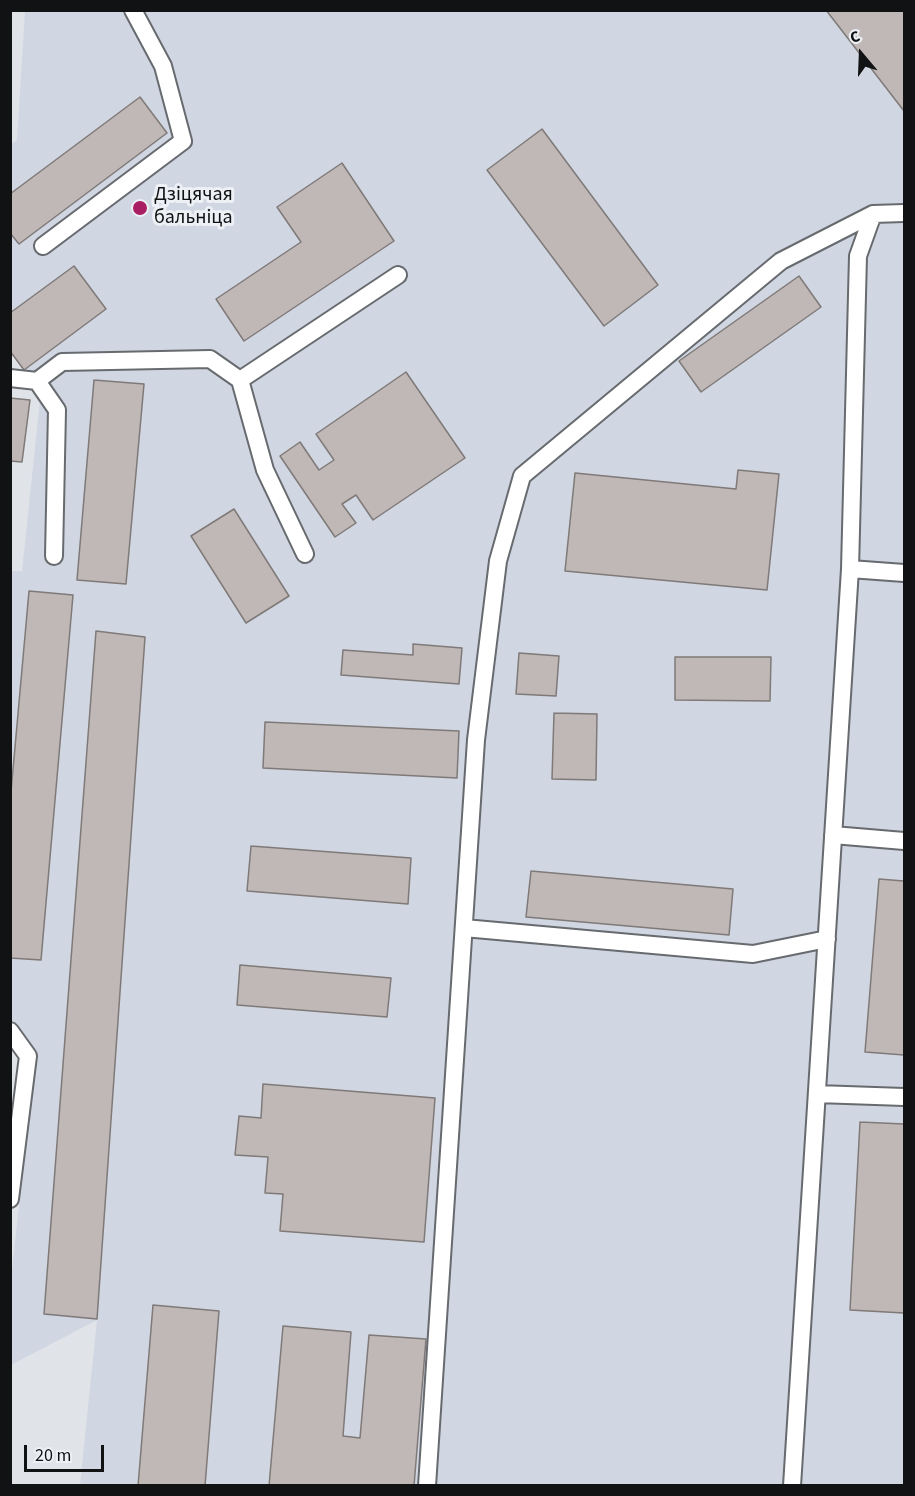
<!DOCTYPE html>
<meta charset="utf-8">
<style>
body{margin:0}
#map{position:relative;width:915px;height:1496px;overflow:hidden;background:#e0e3e8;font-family:"Source Sans 3",sans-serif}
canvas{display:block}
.frame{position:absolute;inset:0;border:12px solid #111213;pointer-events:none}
.north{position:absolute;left:831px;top:24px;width:60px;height:60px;-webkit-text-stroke:4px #edf0f5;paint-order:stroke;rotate:341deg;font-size:16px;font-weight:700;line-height:24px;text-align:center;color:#111213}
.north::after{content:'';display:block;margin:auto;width:21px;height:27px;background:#111213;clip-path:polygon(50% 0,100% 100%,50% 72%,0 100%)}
.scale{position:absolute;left:24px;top:1445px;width:80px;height:27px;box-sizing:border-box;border:3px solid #111213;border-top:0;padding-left:8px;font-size:18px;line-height:21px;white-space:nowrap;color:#111213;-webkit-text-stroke:4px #edf0f5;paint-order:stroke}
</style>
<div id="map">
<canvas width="915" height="1496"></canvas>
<div class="frame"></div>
<div class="north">С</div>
<div class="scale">20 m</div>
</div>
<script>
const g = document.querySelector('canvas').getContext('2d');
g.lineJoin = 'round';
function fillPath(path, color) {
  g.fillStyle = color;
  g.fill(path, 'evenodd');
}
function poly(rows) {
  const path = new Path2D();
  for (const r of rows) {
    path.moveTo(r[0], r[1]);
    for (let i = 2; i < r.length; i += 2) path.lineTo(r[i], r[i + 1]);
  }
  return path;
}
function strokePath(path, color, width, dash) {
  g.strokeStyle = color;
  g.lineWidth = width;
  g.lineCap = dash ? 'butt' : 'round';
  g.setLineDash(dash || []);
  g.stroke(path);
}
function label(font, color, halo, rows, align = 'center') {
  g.font = font + ' "Source Sans 3",sans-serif';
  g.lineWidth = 6;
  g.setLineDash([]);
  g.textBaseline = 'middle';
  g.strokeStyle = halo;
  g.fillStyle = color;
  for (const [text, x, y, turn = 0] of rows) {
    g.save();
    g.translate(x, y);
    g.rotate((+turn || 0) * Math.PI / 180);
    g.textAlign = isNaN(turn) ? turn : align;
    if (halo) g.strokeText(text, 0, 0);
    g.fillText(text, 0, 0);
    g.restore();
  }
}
const built = poly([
 [25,11,904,11,904,1485,80,1485,97,1320,11,1365,11,1279,35,1059,11,1021,10,571,22,571,41,391,24,370,106,309,74,266,13,312,11,308,10,145,17,140]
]);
const building = poly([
 [826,10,904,10,904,111,826,10],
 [140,97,167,133,19,244,10,233,10,194,140,97],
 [542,129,658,285,604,326,487,170,542,129],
 [342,163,394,241,244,341,216,299,301,242,277,207,342,163],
 [74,266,106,309,24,370,10,351,10,313,74,266],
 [799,276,821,307,701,392,679,361,799,276],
 [406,372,465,458,373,520,356,495,342,504,356,523,335,537,280,456,300,442,319,470,334,460,316,434,406,372],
 [94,380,144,384,126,584,77,580,94,380],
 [10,398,30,400,22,462,10,461,10,398],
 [738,470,779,474,767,590,565,571,575,473,736,489,738,470],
 [234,509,289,596,246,623,191,536,234,509],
 [29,591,73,595,41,960,10,958,10,803,29,591],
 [96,631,145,637,97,1319,44,1314,96,631],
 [413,644,462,648,459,684,341,675,343,650,413,655,413,644],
 [519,653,559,656,556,696,516,694,519,653],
 [675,657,771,657,770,701,675,700,675,657],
 [554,713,597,714,596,780,552,779,554,713],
 [265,722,459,731,457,778,263,768,265,722],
 [251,846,411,858,408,904,247,891,251,846],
 [531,871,733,889,729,935,526,917,531,871],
 [879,879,904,881,904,1055,865,1052,879,879],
 [240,965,391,978,387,1017,237,1005,240,965],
 [263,1084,435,1098,424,1242,280,1231,283,1194,265,1193,268,1157,235,1155,239,1116,261,1118,263,1084],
 [860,1122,904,1124,904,1313,850,1310,860,1122],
 [153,1305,219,1311,205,1486,138,1486,153,1305],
 [283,1326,351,1332,343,1436,360,1438,369,1335,426,1339,414,1486,269,1486,283,1326]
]);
const lane = poly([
 [43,246,183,141,163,66,133,10],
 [10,378,37,381,62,362,210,359,240,380,398,275],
 [240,380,265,470,305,554],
 [37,381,57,410,54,556],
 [850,569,904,573],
 [833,835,904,841],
 [464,928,753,954,827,939],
 [10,1031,28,1056,10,1199],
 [817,1094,904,1097],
 [427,1486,476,740,498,561,522,476,781,261,873,214,904,213],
 [792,1486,850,569,858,256,873,214]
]);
const markers = [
 [140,208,8,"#a91e62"]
];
const poiNames = [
 ["Дзіцячая",154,196],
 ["бальніца",154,219]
];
fillPath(built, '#d0d7e2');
fillPath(building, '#bfb8b7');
strokePath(building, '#7f7978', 1.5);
strokePath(lane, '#676a6e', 20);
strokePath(lane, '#fff', 16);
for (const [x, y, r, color] of markers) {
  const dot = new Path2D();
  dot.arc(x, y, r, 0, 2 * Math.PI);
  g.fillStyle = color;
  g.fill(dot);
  strokePath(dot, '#edf0f5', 2);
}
label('20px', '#111213', '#edf0f5', poiNames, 'left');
</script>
